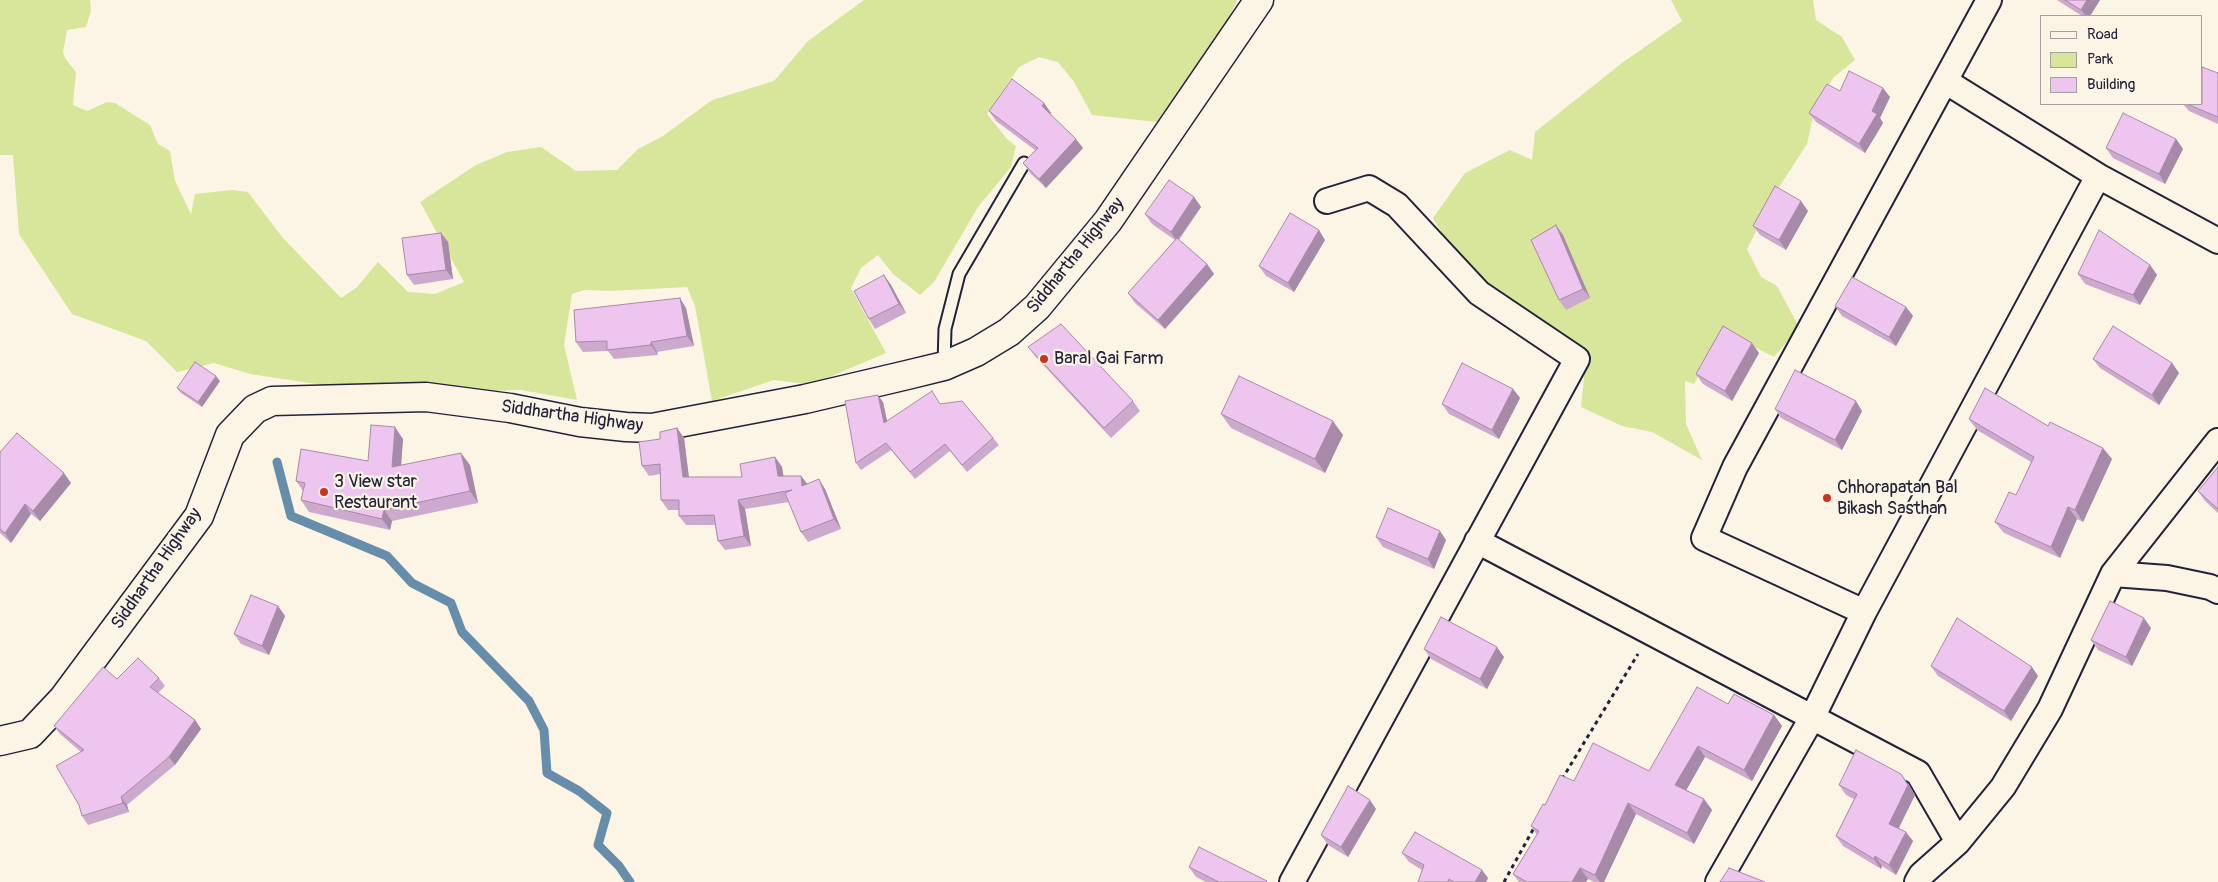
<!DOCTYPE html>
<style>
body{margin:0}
#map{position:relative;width:2218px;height:882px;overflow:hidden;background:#fcf5e5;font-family:Pangolin,sans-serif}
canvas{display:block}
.legend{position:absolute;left:2040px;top:15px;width:162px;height:90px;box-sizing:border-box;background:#fcf5e5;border:1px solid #a5a1a1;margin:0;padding:6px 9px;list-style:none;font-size:15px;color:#22223b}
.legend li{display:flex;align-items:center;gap:10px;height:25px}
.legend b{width:25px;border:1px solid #a5a1a1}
</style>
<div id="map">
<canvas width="2218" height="882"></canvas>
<ul class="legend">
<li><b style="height:6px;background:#fcf5e5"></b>Road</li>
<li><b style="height:14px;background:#d7e69a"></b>Park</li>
<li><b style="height:14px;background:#eec5ee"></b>Building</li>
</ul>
</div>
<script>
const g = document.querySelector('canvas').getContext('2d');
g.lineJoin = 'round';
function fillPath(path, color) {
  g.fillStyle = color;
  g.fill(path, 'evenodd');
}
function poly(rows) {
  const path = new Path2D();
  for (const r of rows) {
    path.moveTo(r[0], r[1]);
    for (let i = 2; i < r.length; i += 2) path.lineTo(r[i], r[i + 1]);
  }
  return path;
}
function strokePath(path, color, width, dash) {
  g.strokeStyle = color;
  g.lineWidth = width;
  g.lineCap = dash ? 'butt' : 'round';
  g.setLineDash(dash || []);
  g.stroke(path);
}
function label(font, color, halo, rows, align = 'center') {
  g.font = font + ' Pangolin,sans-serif';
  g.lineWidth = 4.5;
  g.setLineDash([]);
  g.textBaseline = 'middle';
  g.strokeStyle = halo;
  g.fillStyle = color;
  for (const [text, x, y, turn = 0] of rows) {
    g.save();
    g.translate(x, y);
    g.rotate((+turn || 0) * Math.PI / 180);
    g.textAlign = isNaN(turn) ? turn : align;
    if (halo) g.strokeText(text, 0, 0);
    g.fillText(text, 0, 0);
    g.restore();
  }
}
const green = poly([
 [0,0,90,0,91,11,86,27,67,30,63,52,65,58,76,72,73,105,87,111,107,102,115,103,150,125,158,144,170,151,175,181,191,214,195,194,232,190,248,192,282,237,341,298,357,287,378,262,408,292,435,294,464,282,420,202,476,165,507,152,541,147,576,171,617,170,638,149,663,136,712,100,774,81,808,41,864,0,1237,0,1210,59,1182,99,1157,122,1092,115,1074,82,1058,62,1039,57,1019,67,987,114,1007,139,1016,146,1011,167,978,207,934,282,920,295,893,274,878,255,861,268,851,288,886,353,825,379,806,384,774,380,712,401,695,306,687,287,611,291,584,290,572,294,564,345,577,400,521,390,488,391,391,382,350,389,250,374,214,363,177,372,146,341,72,314,19,234,13,155,0,155],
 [1671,0,1813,0,1816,20,1842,37,1855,60,1834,77,1816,104,1807,144,1776,192,1747,249,1761,277,1777,286,1799,327,1774,357,1723,331,1694,384,1685,381,1686,424,1702,460,1652,432,1622,426,1581,407,1586,358,1483,288,1458,260,1433,218,1465,173,1510,150,1532,160,1535,132,1622,63,1682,21]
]);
const stream = poly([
 [277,462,291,516,387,556,412,583,451,603,462,632,529,701,544,730,547,773,579,791,607,813,598,845,619,866,630,882]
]);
const path = poly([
 [1562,779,1638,654],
 [1504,882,1535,826]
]);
const lane = poly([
 [944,364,945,329,959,274,1024,163]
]);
const street = poly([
 [1945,81,2098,176,2218,241],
 [1477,541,1918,773,1958,842],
 [2113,574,2167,578,2210,587,2218,591],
 [1864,612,1704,538,1735,467,1989,0],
 [1292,882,1577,359,1479,293,1397,205,1369,188,1327,201],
 [1718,882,1813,716,1864,612,2098,176],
 [1917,882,1921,875,1958,842,2003,787,2050,709,2113,574,2218,441]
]);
const highway = poly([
 [0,741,30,734,63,699,199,516,230,435,255,409,272,401,426,397,510,408,580,422,626,427,652,428,805,399,907,375,944,366,976,352,1009,332,1037,307,1108,221,1259,0]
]);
const wall = poly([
 [2057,0,2100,0,2090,16,2082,16],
 [2218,73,2218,124,2189,111,2183,104,2202,104],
 [1840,91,1890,97,1880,118,1883,123,1865,153,1816,122,1809,113],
 [1044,103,1051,113,1050,114,1083,148,1046,188,1030,173,1023,163,1035,150,996,121,989,111],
 [2176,139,2183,149,2165,184,2113,158,2106,148],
 [1194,197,1201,207,1179,240,1207,264,1214,274,1165,329,1135,303,1128,293,1175,240,1152,224,1145,214],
 [1808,211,1786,250,1760,235,1753,226],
 [441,233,448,242,453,279,414,285,407,275],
 [1563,235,1590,298,1566,310,1559,300],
 [1325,240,1294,292,1266,276,1259,266],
 [2150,265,2157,275,2140,305,2085,284,2078,274],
 [884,275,891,285,906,313,875,329,869,319],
 [1835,306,1906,307,1913,316,1896,346,1842,316],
 [686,308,694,346,657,352,658,355,614,359,608,351,583,352,576,342],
 [1028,347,1133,401,1140,411,1111,438,1035,356],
 [1759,353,1732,401,1703,384,1696,374],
 [2093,359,2172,363,2179,373,2159,405,2100,368],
 [220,381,202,407,181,393,177,388],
 [1513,389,1520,398,1499,439,1449,414,1442,404],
 [883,402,887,421,940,404,993,438,999,445,967,472,950,451,915,479,891,450,861,470,856,463],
 [1775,409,1862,411,1842,450,1781,418],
 [1221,414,1343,435,1325,473,1231,428],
 [1969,419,2048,426,2112,459,2083,522,2077,519,2060,558,2004,533,1995,522,2016,495,2031,462,1977,430],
 [677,428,684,438,689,477,742,477,775,457,782,467,783,476,801,476,807,484,825,489,841,529,808,542,801,532,789,502,745,509,751,546,725,550,718,541,715,525,686,525,679,516,679,510,668,510,661,500,660,474,649,476,642,466,660,439],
 [403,439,401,465,470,465,478,503,392,521,390,530,309,512,301,500,303,491,296,481,368,461],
 [0,452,71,483,40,521,31,514,11,543,0,533],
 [2218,467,2218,513,2205,501,2198,491],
 [1376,537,1446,540,1434,569,1383,547],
 [278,606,285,616,269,655,241,644,234,634],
 [2151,628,2132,666,2098,650,2091,640],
 [1424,649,1504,657,1487,689,1431,659],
 [1931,666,2038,676,2011,721,1938,676],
 [159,678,165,686,158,693,195,720,201,729,175,765,127,805,129,812,88,825,82,816,79,805,81,752,60,734,54,726,117,679],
 [1728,704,1774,715,1782,726,1752,781,1705,757,1686,790,1704,799,1712,810,1694,844,1636,814,1604,882,1594,882,1588,879,1586,882,1519,882,1513,874,1537,835,1531,826,1545,805,1574,781,1649,771],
 [1908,783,1915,795,1899,828,1913,841,1896,875,1882,866,1881,869,1843,846,1836,836,1854,799,1846,795,1839,785],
 [1376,809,1348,857,1328,845,1321,835],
 [1402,853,1488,878,1486,882,1418,882,1422,870,1409,862],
 [1189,867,1268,882,1206,882,1196,877]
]);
const shadedWall = poly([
 [2087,0,2100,0,2090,16,2086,16,2081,10],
 [1883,88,1890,97,1880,118,1883,123,1865,153,1859,144,1872,111],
 [1044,103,1051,113,1048,116,1042,106],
 [1076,139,1083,148,1046,188,1039,179],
 [2176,139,2183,149,2165,184,2159,174],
 [1194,197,1201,207,1177,241,1171,232],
 [1801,201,1808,211,1786,250,1779,240],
 [1556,225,1563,235,1590,298,1583,289],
 [1319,230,1325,240,1294,292,1288,283],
 [441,233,448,242,453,279,446,270],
 [1207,264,1214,274,1165,329,1158,320],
 [2150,265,2157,275,2140,305,2133,295],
 [884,275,891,285,906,313,899,304],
 [680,298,686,308,694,346,687,336],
 [1906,307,1913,316,1896,346,1889,337],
 [651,342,657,352,658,355,651,345],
 [1752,343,1759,353,1732,401,1725,391],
 [2172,363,2179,373,2159,405,2152,395],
 [216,376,220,381,202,407,198,402],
 [1513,389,1520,398,1499,439,1492,430],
 [878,395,883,402,889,430,884,423],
 [1856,401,1862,411,1842,450,1835,440],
 [1333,421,1343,435,1325,473,1315,459],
 [395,427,403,439,400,479,392,467],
 [677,428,684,438,690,487,683,477],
 [2103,448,2112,459,2083,522,2075,510],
 [461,453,470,465,478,503,470,491],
 [775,457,782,467,785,486,778,476],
 [64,473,71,483,40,521,33,511],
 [801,476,808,485,802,486],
 [819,479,825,489,841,529,834,519],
 [738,500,745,509,751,546,744,536],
 [25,504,31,514,11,543,5,533],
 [2068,507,2077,519,2060,558,2051,547],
 [384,510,392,521,390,530,382,519],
 [1440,531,1446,540,1434,569,1428,559],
 [278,606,285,616,269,655,262,646],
 [2144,618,2151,628,2132,666,2126,657],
 [1497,647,1504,657,1487,689,1480,679],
 [2032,667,2038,676,2011,721,2004,711],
 [1774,715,1782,726,1752,781,1744,770],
 [195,720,201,729,175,765,169,757],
 [1698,746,1705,757,1683,796,1675,785],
 [1901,774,1915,795,1896,833,1889,824],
 [121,797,127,805,129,812,123,803],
 [1704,799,1712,810,1694,844,1687,833],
 [1370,800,1376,809,1348,857,1341,847],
 [1628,803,1636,814,1604,882,1600,882,1595,875],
 [1906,832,1913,841,1896,875,1889,865],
 [1875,856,1882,866,1881,869,1874,859],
 [1580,868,1588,879,1586,882,1572,882],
 [1482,870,1488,878,1486,882,1475,882]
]);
const building = poly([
 [2065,0,2087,0,2081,10,2065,0],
 [2202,67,2218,73,2218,117,2187,104,2202,104,2202,67],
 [1849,71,1883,88,1872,111,1877,114,1859,144,1809,113,1827,84,1840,91,1849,71],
 [1012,79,1044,103,1042,106,1076,139,1039,179,1023,163,1038,148,989,111,1012,79],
 [2123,113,2176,139,2159,174,2106,148,2123,113],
 [1169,180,1194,197,1171,232,1145,214,1169,180],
 [1775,186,1801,201,1779,240,1753,226,1775,186],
 [1290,213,1319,230,1288,283,1259,266,1290,213],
 [1556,225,1583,289,1559,300,1531,240,1556,225],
 [2099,230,2150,265,2133,295,2078,274,2099,230],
 [441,233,446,270,407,275,402,238,441,233],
 [1177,238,1207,264,1158,320,1128,293,1177,238],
 [884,275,899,304,869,319,854,291,884,275],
 [1852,277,1906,307,1889,337,1835,306,1852,277],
 [680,298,687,336,651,342,651,345,607,350,607,341,576,342,574,310,680,298],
 [1061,324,1133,401,1104,428,1028,347,1061,324],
 [1723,326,1752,343,1725,391,1696,374,1723,326],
 [2113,326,2172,363,2152,395,2093,359,2113,326],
 [195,362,216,376,198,402,177,388,195,362],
 [1462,363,1513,389,1492,430,1442,404,1462,363],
 [1795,370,1856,401,1835,440,1775,409,1795,370],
 [1239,376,1333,421,1315,459,1221,414,1239,376],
 [1985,388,2048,426,2050,422,2103,448,2075,510,2068,507,2051,547,1995,522,2009,492,2016,495,2034,457,1969,419,1985,388],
 [932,391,940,404,962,401,993,438,962,465,945,444,910,472,886,443,856,463,845,401,878,395,884,423,932,391],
 [371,425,395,427,392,467,461,453,470,491,384,510,382,519,301,500,305,483,296,481,301,449,368,461,371,425],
 [677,428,683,477,742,477,740,464,775,457,778,476,801,476,802,486,819,479,834,519,801,532,785,493,792,490,738,500,744,536,718,541,714,515,679,516,679,500,661,500,660,464,642,466,639,442,660,439,660,432,677,428],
 [17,433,64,473,33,511,25,504,5,533,0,529,0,452,17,433],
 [2218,467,2218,509,2198,491,2218,467],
 [1388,508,1440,531,1428,559,1376,537,1388,508],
 [251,595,278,606,262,646,234,634,251,595],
 [2110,601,2144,618,2126,657,2091,640,2110,601],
 [1441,617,1497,647,1480,679,1424,649,1441,617],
 [1957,618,2032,667,2004,711,1931,666,1957,618],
 [138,658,159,678,150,687,195,720,169,757,121,797,123,803,82,816,79,805,56,766,84,750,54,726,103,667,117,679,138,658],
 [1697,687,1728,704,1734,694,1774,715,1744,770,1698,746,1675,785,1704,799,1687,833,1628,803,1595,875,1580,868,1572,882,1527,882,1513,874,1539,831,1531,826,1543,804,1545,805,1560,775,1574,781,1593,743,1649,771,1697,687],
 [1856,750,1901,774,1908,785,1889,824,1906,832,1889,865,1875,856,1874,859,1836,836,1857,794,1839,785,1856,750],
 [1348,786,1370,800,1341,847,1321,835,1348,786],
 [1415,832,1482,870,1475,882,1454,882,1449,879,1448,882,1418,882,1424,865,1402,853,1415,832],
 [1199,847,1267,881,1266,882,1219,882,1189,867,1199,847],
 [1729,868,1765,882,1720,882,1729,868]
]);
const markers = [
 [1044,359,5,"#c8321e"],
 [324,492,5,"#c8321e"],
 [1827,498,5,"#c8321e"]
];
const streetNames = [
 ["Siddhartha Highway",1076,256,-51],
 ["Siddhartha Highway",572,417,8],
 ["Siddhartha Highway",157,569,-55]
];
const poiNames = [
 ["Baral Gai Farm",1054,359],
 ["3 View star",334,482],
 ["Restaurant",334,503],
 ["Chhorapatan Bal",1837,488],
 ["Bikash Sasthan",1837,509]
];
fillPath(green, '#d7e69a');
strokePath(stream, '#668daa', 9);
strokePath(lane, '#22223b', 15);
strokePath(street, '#22223b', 28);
strokePath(highway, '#22223b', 31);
strokePath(path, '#22223b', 3, [4, 4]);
strokePath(lane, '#fcf5e5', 11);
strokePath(street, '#fcf5e5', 24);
strokePath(highway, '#fcf5e5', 28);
fillPath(wall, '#cda9cd');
fillPath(shadedWall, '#a78aa7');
fillPath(building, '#eec5ee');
strokePath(building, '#a78aa7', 1);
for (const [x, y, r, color] of markers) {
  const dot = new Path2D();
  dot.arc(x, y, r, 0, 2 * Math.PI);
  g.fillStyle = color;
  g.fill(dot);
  strokePath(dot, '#fcf5e5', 2);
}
label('18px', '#22223b', '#fcf5e5', streetNames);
label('18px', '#22223b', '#fcf5e5', poiNames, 'left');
</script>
